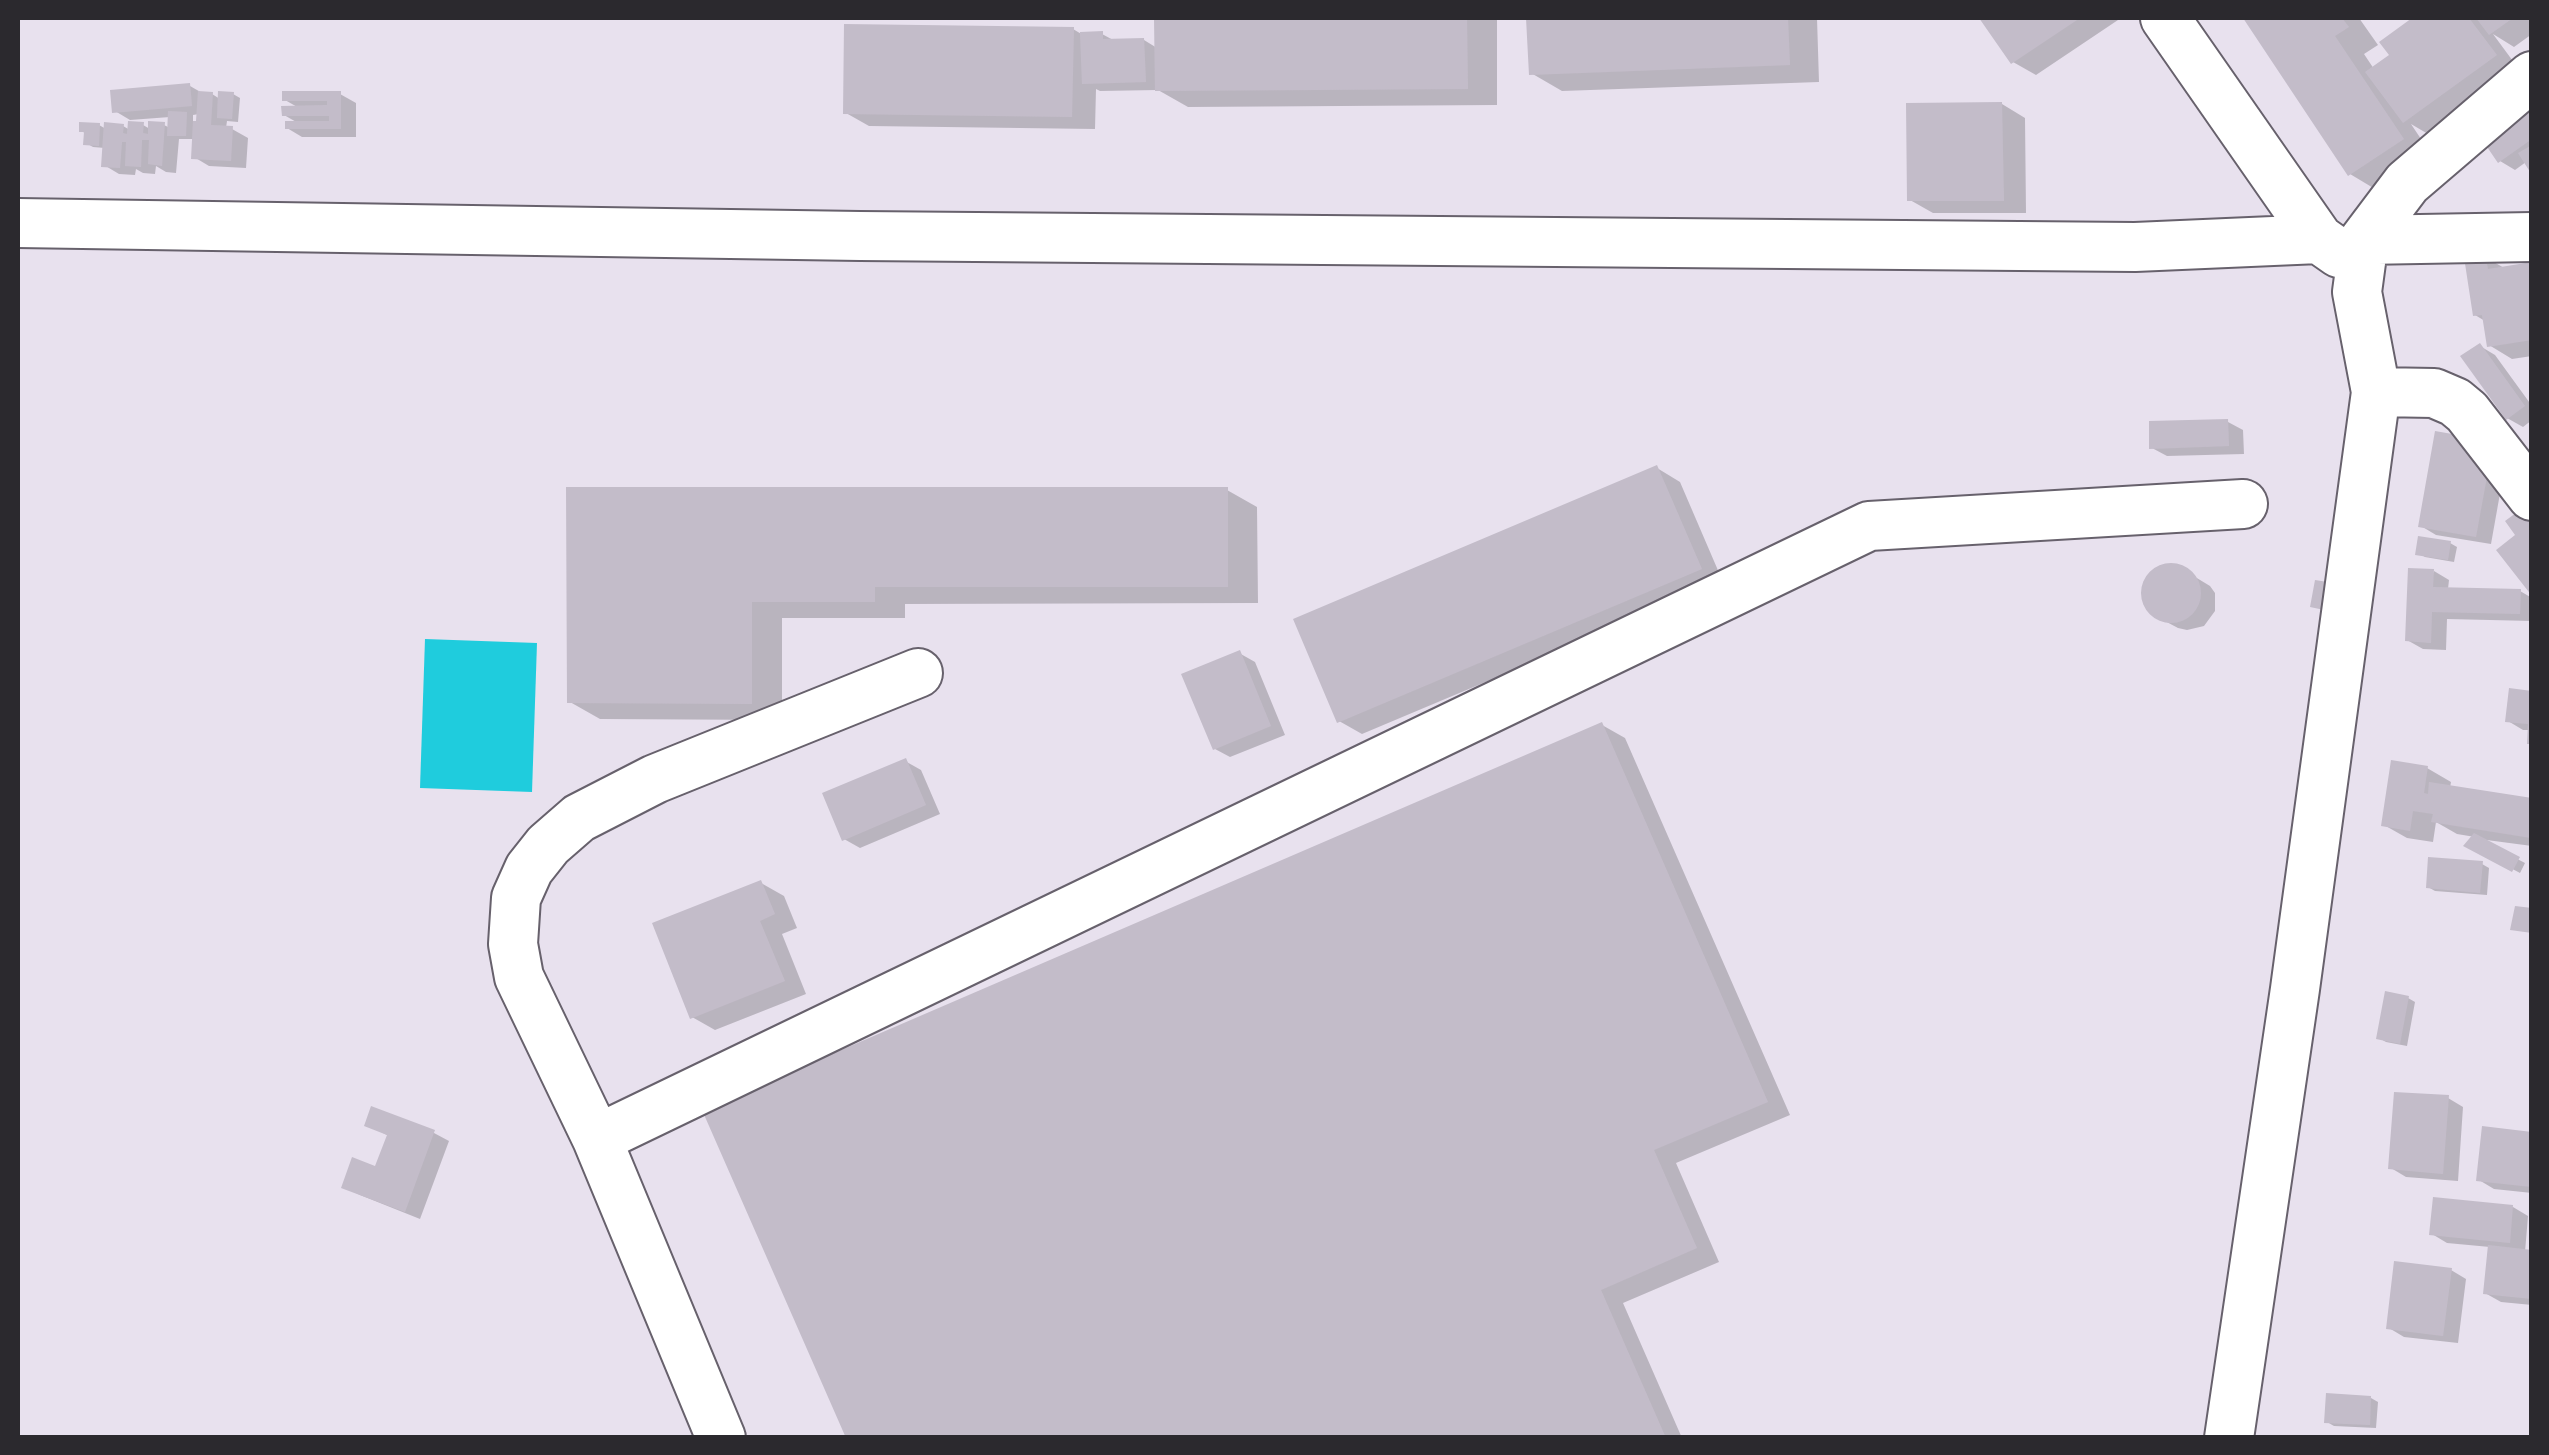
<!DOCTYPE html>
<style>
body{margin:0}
#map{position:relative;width:2549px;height:1455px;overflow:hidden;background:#e8e1ee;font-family:"Varela Round",sans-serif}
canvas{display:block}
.frame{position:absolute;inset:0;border:20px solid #2b292e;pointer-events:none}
</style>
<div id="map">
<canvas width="2549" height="1455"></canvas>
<div class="frame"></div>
</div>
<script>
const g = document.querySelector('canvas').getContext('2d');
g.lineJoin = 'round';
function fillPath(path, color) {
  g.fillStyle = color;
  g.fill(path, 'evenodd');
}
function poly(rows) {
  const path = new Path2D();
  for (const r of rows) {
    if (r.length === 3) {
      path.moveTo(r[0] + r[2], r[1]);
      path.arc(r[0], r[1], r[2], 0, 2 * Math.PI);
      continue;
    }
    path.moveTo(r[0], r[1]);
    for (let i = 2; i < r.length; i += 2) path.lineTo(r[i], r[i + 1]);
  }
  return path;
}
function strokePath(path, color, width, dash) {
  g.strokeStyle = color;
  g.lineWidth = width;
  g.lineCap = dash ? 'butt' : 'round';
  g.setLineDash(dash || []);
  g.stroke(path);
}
const water = poly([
 [425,639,537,643,532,792,420,788]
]);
const shadow = poly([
 [1157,18,1497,18,1497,105,1188,107,1158,90,1100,91,1096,89,1095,129,869,126,846,113,1073,29,1083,35,1102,34,1115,41,1144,40,1157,48],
 [1529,18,1817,18,1819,82,1562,91,1531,73],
 [1982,18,2116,18,2118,20,2036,75,2013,62],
 [2246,18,2359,18,2378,45,2364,54,2374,69,2392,56,2382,43,2417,18,2532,18,2532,34,2514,47,2493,34,2518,68,2428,134,2411,124,2433,157,2380,192,2350,174],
 [190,86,204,94,212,94,220,99,233,94,240,98,238,122,227,121,226,128,232,129,248,138,246,168,209,166,194,157,195,139,179,139,176,173,166,172,156,166,155,174,143,173,136,169,135,175,119,174,104,165,105,148,93,147,86,143,87,134,81,131,99,125,106,129,123,126,130,130,143,125,150,129,164,125,170,128,170,117,130,120,115,111],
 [199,114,198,124,193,124,193,115],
 [340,94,356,103,356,137,302,137,287,128,298,123,284,115,299,108,285,100],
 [2002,104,2025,118,2026,213,1933,213,1910,200],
 [2532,110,2532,170,2526,162,2515,170,2500,161],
 [2485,257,2506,269,2532,264,2532,356,2512,359,2489,345,2485,321,2475,315],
 [2480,346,2495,355,2532,406,2532,420,2523,427,2507,418],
 [2228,422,2243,430,2244,454,2167,456,2152,448],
 [2493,464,2504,471,2491,544,2436,535,2421,526],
 [1657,468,1680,482,1723,582,1362,734,1339,721],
 [569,489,1227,490,1257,507,1258,603,905,604,905,618,782,618,782,720,600,719,570,702],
 [2450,543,2457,547,2454,562,2425,557,2418,553],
 [2169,565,2177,566,2210,586,2215,593,2215,611,2204,626,2187,630,2178,628,2161,619,2147,606,2144,598,2144,589,2152,573],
 [2434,571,2449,580,2448,589,2520,591,2532,598,2532,621,2447,619,2446,650,2423,649,2407,640],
 [1239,653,1255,662,1285,735,1230,757,1215,749],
 [2532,693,2530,730,2523,730,2508,721],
 [1602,725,1625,738,1790,1115,1676,1163,1719,1262,1623,1303,1682,1438,848,1438],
 [905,761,921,770,940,814,860,848,844,839],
 [2427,768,2451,782,2450,788,2532,801,2532,846,2479,839,2525,863,2520,873,2467,845,2475,837,2457,834,2436,822,2433,842,2407,838,2384,825],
 [2482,864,2489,868,2487,895,2435,891,2428,887],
 [761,883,784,896,797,928,782,934,806,994,715,1030,692,1017],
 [2408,998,2415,1002,2407,1046,2386,1042,2379,1038],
 [2448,1098,2463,1107,2458,1181,2406,1177,2391,1168],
 [367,1125,434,1133,449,1141,420,1219,360,1195,344,1187,377,1169,389,1136],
 [2532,1134,2532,1193,2494,1189,2479,1180],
 [2513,1207,2528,1216,2525,1252,2532,1252,2532,1305,2501,1302,2485,1293,2490,1247,2447,1243,2432,1234],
 [2451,1270,2466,1279,2458,1343,2404,1337,2389,1328],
 [2371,1398,2378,1402,2376,1428,2334,1426,2327,1422]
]);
const building = poly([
 [1154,18,1467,18,1468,89,1155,91],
 [1526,18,1788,18,1790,65,1529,75],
 [1979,18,2080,18,2011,64],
 [2243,18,2342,18,2349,27,2335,36,2404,139,2348,176],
 [2412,18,2469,18,2497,55,2403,123,2365,72,2389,55,2379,42],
 [2476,18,2513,18,2489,35],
 [844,24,1074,27,1072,117,843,114],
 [1103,31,1103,39,1144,38,1146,82,1082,84,1080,32],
 [190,83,192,106,112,113,110,90],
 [198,91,213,92,211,125,233,126,231,161,191,159,193,121,196,121],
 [218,91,234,92,232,119,217,118],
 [282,91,341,91,341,129,285,129,285,121,329,121,329,116,282,116,281,106,327,105,327,101,282,101],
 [2002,102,2004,201,1907,201,1906,103],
 [2532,107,2532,139,2498,163,2483,141],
 [168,111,187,112,186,136,167,136],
 [128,121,144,122,143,133,148,134,148,121,165,122,162,166,148,164,149,140,142,140,141,167,125,166,126,142,122,142,120,168,101,167,104,122,124,124,123,133,127,134],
 [79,122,100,123,99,146,83,145,84,132,79,132],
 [2532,145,2532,175,2518,153],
 [2485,254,2488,269,2532,262,2532,340,2487,347,2482,315,2473,316,2464,257],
 [2480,343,2525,406,2506,420,2460,356],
 [2228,419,2229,446,2149,449,2149,421],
 [2435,431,2481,439,2490,460,2476,537,2418,527],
 [1657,465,1702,569,1337,723,1293,619],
 [566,487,1228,487,1228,587,875,587,875,602,752,602,752,704,567,703],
 [2524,507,2532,517,2532,596,2496,550,2515,535,2505,521],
 [2418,536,2451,541,2448,560,2415,555],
 [2171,593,30],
 [2408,568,2434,569,2433,587,2521,589,2520,614,2432,612,2431,643,2405,641],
 [2315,580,2334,583,2329,611,2310,607],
 [1240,650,1271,726,1213,750,1181,674],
 [2509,688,2532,691,2532,744,2527,744,2528,724,2505,722],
 [1602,722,1768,1102,1654,1150,1697,1248,1601,1290,1666,1438,846,1438,702,1110],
 [906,758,926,805,842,841,822,793],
 [2391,760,2428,766,2424,793,2428,794,2429,782,2532,798,2531,838,2431,822,2433,814,2413,811,2410,831,2381,826],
 [2474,833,2520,857,2512,872,2463,846],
 [2428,857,2483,861,2480,893,2426,888],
 [761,880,775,914,760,921,785,981,690,1019,652,923],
 [2515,906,2532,908,2532,933,2510,930],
 [2385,991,2409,996,2400,1044,2376,1039],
 [2394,1092,2449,1095,2443,1174,2388,1169],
 [371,1106,435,1130,405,1212,341,1188,352,1157,375,1166,387,1135,364,1126],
 [2482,1126,2532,1132,2532,1187,2476,1181],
 [2433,1197,2513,1205,2510,1243,2429,1235],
 [2488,1245,2532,1250,2532,1299,2483,1294],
 [2394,1261,2452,1268,2443,1336,2386,1329],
 [2326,1393,2371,1396,2370,1425,2324,1423]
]);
const minor = poly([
 [2165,18,2319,239,2339,253],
 [18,223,860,236,2135,247,2319,239],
 [2364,240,2532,237],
 [2376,392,2434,393,2455,402,2467,412,2532,496],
 [597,1139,1869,526,2243,504],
 [721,1438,597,1139,519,977,513,944,516,898,529,869,548,845,579,818,655,779,918,673],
 [2229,1438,2295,989,2376,392,2357,292,2364,240,2407,183,2532,76]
]);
fillPath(water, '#1fccdd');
fillPath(shadow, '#0003');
fillPath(building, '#c3bcc9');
strokePath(minor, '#67616c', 52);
strokePath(minor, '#fff', 48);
</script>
